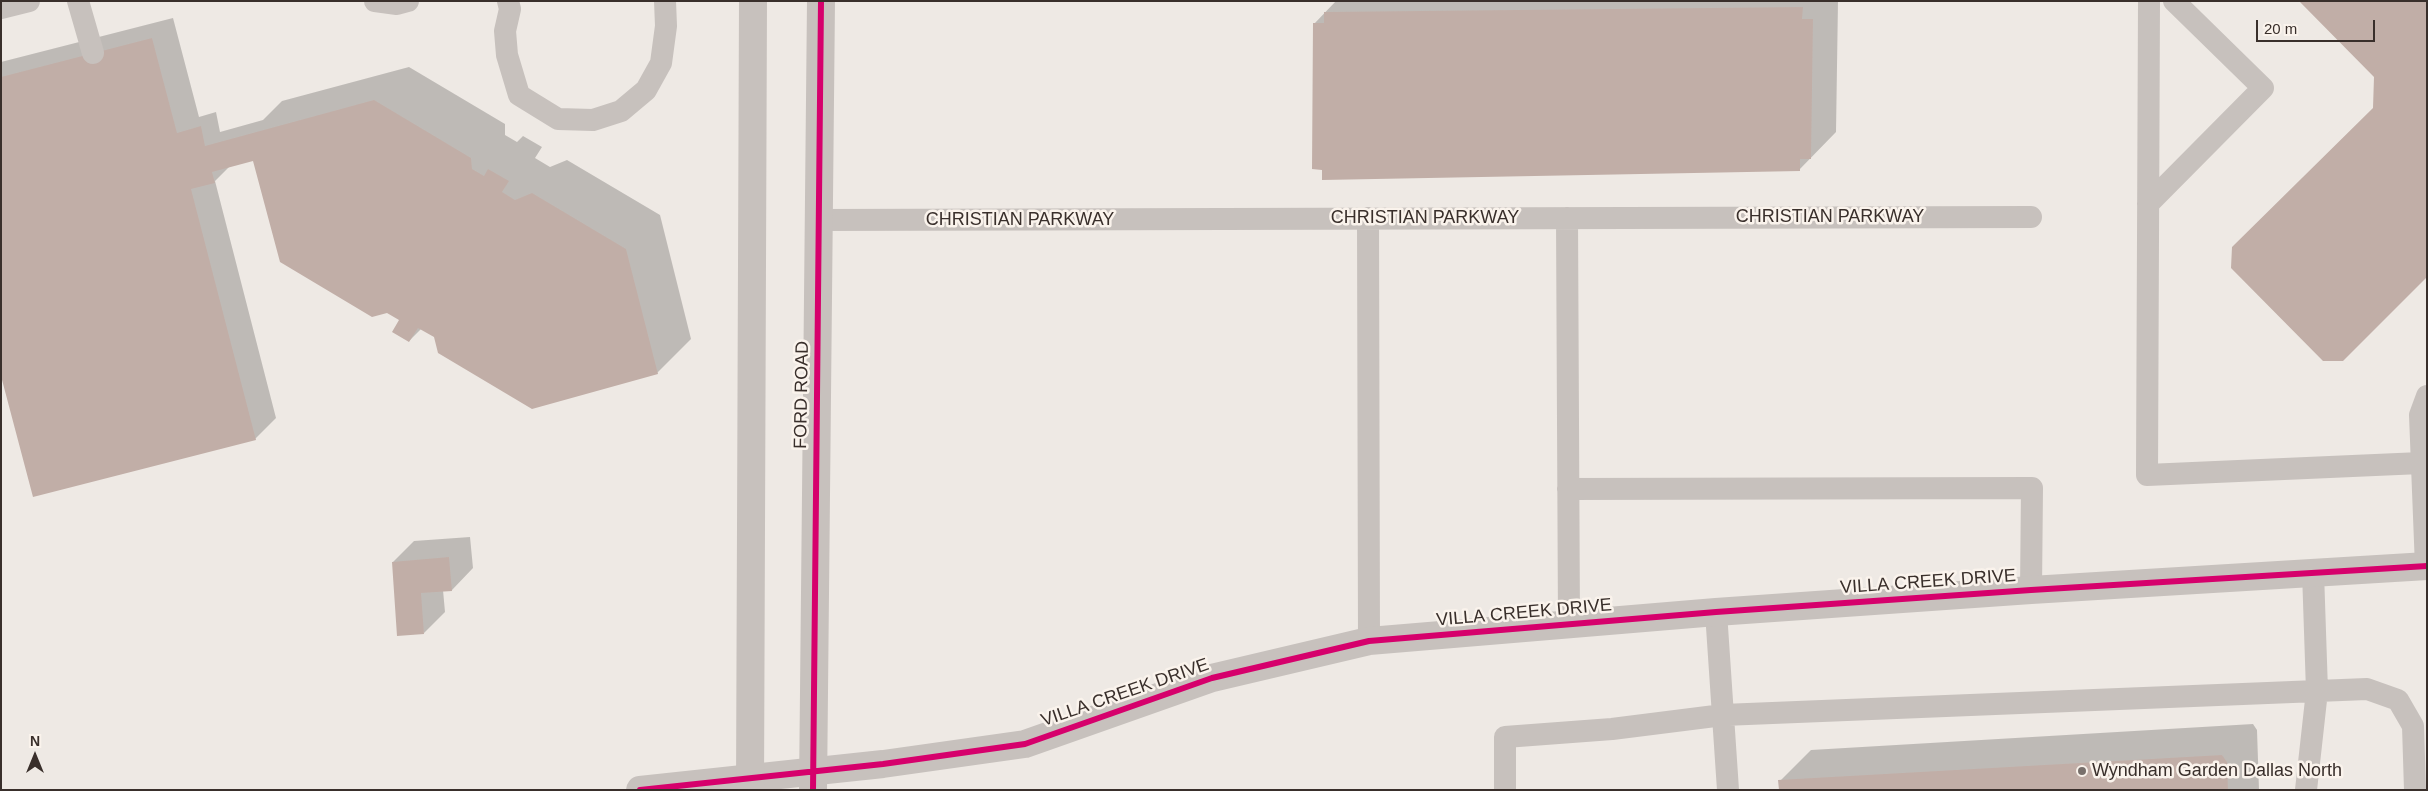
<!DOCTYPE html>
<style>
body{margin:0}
#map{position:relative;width:2428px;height:791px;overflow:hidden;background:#eee9e4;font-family:Helvetica,sans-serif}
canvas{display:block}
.frame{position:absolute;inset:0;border:2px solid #392f2b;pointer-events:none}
.north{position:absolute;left:10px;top:731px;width:50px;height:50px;-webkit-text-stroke:4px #faf3ec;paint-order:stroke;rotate:0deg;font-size:14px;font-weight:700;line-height:20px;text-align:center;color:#392f2b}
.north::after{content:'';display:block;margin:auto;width:18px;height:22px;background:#392f2b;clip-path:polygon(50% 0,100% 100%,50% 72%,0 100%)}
.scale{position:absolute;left:2256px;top:20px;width:119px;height:22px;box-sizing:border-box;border:2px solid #392f2b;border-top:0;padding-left:6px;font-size:15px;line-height:18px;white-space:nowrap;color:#392f2b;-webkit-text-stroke:4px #faf3ec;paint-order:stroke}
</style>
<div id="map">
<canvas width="2428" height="791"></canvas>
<div class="frame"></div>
<div class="north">N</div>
<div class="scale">20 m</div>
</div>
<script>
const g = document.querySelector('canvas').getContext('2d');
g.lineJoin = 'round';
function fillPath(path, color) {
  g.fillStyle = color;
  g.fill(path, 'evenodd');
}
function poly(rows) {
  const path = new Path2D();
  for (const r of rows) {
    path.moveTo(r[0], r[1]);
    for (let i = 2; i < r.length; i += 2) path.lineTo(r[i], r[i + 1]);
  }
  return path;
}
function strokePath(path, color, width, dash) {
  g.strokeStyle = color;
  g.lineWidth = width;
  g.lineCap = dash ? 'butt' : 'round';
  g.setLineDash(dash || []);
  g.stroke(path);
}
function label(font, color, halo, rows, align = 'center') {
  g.font = font + ' Helvetica,sans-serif';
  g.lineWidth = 5;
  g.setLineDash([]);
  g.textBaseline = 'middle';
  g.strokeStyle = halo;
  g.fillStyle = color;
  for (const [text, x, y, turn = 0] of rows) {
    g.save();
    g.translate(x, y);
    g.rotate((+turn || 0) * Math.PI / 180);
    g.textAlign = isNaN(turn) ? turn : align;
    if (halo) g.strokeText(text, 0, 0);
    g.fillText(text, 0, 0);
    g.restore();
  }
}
const shadow = poly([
 [1336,1,1838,1,1836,132,1799,170,1314,24],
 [173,18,199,117,216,112,220,132,263,120,282,101,409,67,505,124,505,135,517,142,523,136,542,147,535,158,550,167,567,160,660,215,691,339,657,373,435,336,422,328,409,341,401,319,254,159,230,166,215,181,276,418,255,439,1,371,1,62],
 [470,537,473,568,452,590,443,590,445,612,424,633,393,562,414,541],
 [2253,724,2257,730,2259,790,1780,790,1780,781,1811,750]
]);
const building = poly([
 [2299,1,2427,1,2427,277,2343,361,2323,361,2231,268,2232,247,2373,108,2374,77],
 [1803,7,1802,19,1813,19,1811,159,1800,159,1800,171,1322,180,1322,170,1312,169,1313,23,1324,23,1324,12],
 [152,38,177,133,201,126,205,146,374,100,471,158,472,169,484,176,488,169,509,181,502,192,515,200,532,193,626,249,658,374,532,409,438,353,434,337,418,328,409,342,392,332,399,320,387,313,372,317,280,262,253,161,212,172,215,183,191,189,256,440,33,497,1,376,1,77],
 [449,557,452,591,421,593,424,634,397,636,392,562],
 [2222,755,2227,762,2228,790,1779,790,1778,780]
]);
const service = poly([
 [78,1,93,53],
 [375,1,397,4,408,1],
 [508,1,510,9,505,31,507,55,519,95,558,119,593,120,621,111,646,90,661,63,666,26,665,1],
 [2149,1,2147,475,2421,463],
 [1,8,29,1],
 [2148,204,2263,88,2174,1],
 [1368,218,1369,641],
 [1567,218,1569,624],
 [819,220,2031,217],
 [1568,489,2032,488,2031,590],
 [2426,567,2420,415,2427,396],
 [1716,612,1728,790],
 [1505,790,1505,737,1612,729,1723,715,2317,691,2313,572],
 [2306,790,2317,691,2367,689,2398,700,2413,726,2415,790]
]);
const minor = poly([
 [640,790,883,764,1025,744,1212,678,1369,641,1716,612,2031,590,2427,566]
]);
const tertiary = poly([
 [750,790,753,1],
 [813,790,821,1]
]);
const cycleway = poly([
 [640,790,883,764,1025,744,1212,678,1369,641,1716,612,2031,590,2427,566],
 [813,790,821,1]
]);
const markers = [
 [2082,771,5,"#78706c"]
];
const streetNames = [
 ["CHRISTIAN PARKWAY",1830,217],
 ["CHRISTIAN PARKWAY",1425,218],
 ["CHRISTIAN PARKWAY",1020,220],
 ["FORD ROAD",802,395,-89],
 ["VILLA CREEK DRIVE",1928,582,-4],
 ["VILLA CREEK DRIVE",1524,613,-5],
 ["VILLA CREEK DRIVE",1125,693,-19]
];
const poiNames = [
 ["Wyndham Garden Dallas North",2092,771]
];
fillPath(shadow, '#0003');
fillPath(building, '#c1aea7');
strokePath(service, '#c7c1bd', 22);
strokePath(minor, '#c7c1bd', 28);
strokePath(tertiary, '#c7c1bd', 28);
strokePath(cycleway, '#d6006c', 6);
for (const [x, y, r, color] of markers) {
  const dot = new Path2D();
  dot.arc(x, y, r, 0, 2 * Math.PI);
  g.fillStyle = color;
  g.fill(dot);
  strokePath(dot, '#faf3ec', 2);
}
label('18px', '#392f2b', '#faf3ec', streetNames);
label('18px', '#392f2b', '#faf3ec', poiNames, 'left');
</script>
